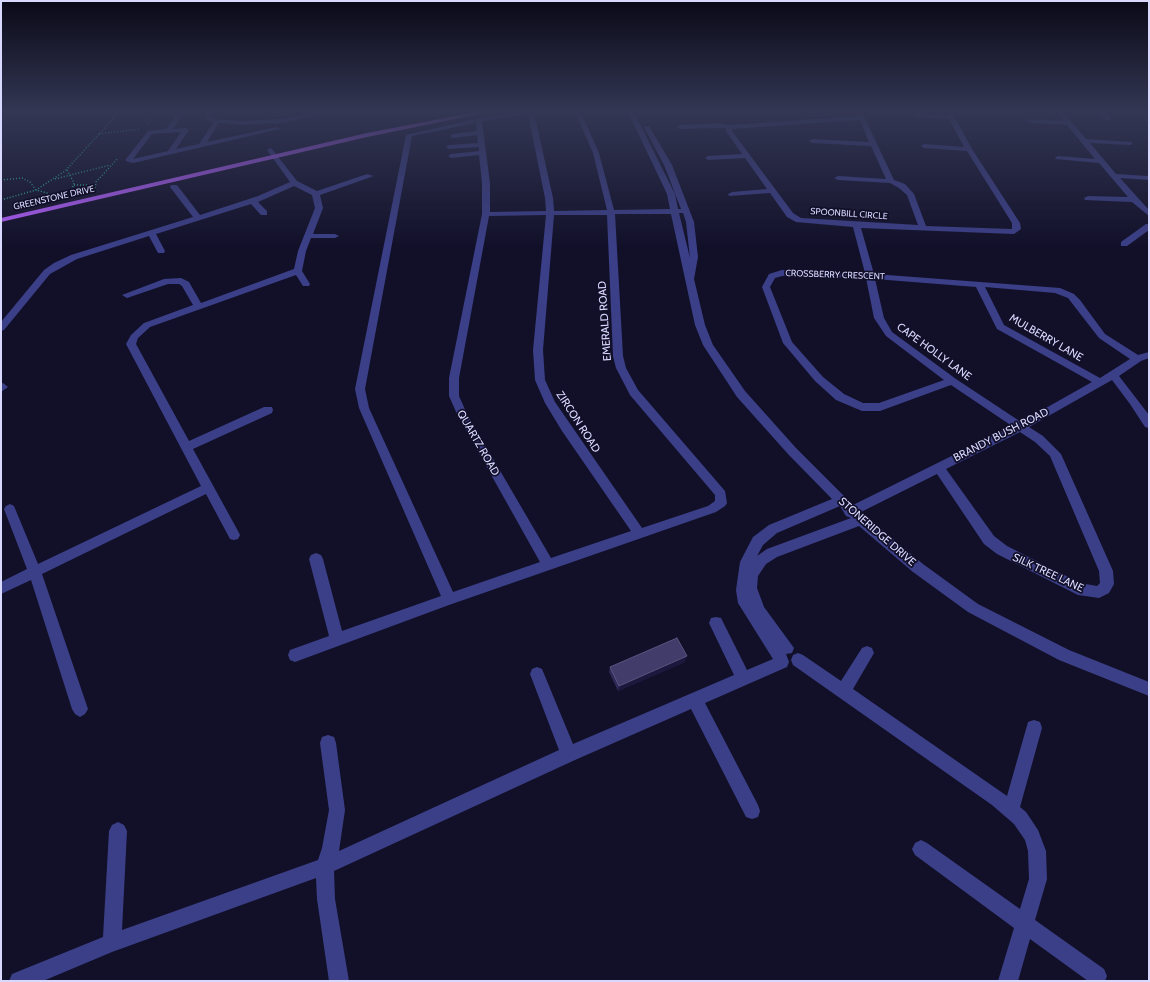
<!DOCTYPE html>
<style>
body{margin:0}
#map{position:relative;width:1150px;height:982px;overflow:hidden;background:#121029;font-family:Cabin,sans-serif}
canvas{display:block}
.frame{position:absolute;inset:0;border:2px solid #d9d8ff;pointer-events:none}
</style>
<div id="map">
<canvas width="1150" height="982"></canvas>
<div class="frame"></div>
</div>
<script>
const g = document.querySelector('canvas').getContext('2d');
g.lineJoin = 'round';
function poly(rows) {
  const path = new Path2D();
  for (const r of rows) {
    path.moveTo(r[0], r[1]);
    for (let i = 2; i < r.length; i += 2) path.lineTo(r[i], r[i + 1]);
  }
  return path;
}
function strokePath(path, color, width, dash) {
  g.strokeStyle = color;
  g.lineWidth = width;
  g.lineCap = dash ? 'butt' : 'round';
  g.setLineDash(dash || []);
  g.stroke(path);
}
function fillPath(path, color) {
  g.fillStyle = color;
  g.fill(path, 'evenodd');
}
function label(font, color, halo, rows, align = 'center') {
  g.font = font + ' Cabin,sans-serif';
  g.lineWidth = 3.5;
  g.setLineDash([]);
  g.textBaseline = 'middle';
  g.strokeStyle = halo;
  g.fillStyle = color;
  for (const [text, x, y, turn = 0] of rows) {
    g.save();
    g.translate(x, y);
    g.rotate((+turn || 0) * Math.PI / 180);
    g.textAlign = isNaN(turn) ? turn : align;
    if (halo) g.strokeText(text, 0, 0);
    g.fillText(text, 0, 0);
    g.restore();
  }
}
const path = poly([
 [1149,113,1143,116,1149,123],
 [1,115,7,112],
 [147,124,157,112],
 [99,134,140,129],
 [67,170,74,183,70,194],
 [55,179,110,165],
 [1,180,22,178,30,182,36,190,47,193,49,199],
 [74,185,95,185],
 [95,188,96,182,118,158],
 [1,200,36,190,65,171,114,118,115,112]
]);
const minor = poly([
 [179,112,185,112,173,129,186,128,189,130,176,149,199,144,213,123,210,122,205,117,207,112,213,112,211,117,214,119,240,121,281,119,317,112,329,112,281,123,240,125,219,123,207,142,277,127,280,129,133,163,126,161,126,159,148,131,166,129,179,112],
 [181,132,168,151,133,159,152,134,181,132],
 [517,112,534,112,553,198,554,211,607,210,593,153,575,112,581,112,599,153,614,210,670,209,667,194,628,112,634,112,675,194,678,209,681,209,664,165,644,127,649,126,672,165,694,222,698,257,694,279,705,325,713,345,745,391,796,448,853,505,1012,426,951,385,880,411,862,411,836,400,815,381,783,343,762,287,769,274,782,270,865,273,853,227,796,222,787,217,770,193,729,196,728,194,732,192,767,189,745,158,708,160,705,158,708,156,742,154,726,131,726,128,680,129,677,127,680,125,720,123,729,125,858,116,856,112,862,112,894,180,905,184,914,194,926,226,1012,229,1012,223,967,151,924,148,921,146,924,144,964,147,949,119,918,117,915,115,918,113,947,115,946,112,952,112,972,149,1020,223,1021,229,1014,234,861,228,874,274,1060,288,1074,294,1080,300,1105,334,1138,355,1149,352,1149,358,1141,361,1119,376,1149,415,1149,428,1145,427,1130,404,1112,380,1029,427,1043,436,1061,454,1113,571,1114,584,1109,593,1099,598,1078,595,997,554,984,544,937,474,861,512,923,564,978,604,1069,650,1149,682,1149,696,1059,660,968,612,913,572,859,526,777,557,766,564,758,576,757,588,764,607,794,648,792,653,786,654,789,662,787,667,705,703,758,805,760,811,758,817,752,819,746,817,691,709,575,760,334,871,335,899,349,981,329,981,317,899,316,878,112,952,43,981,9,981,12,974,103,937,109,831,112,825,118,822,124,825,127,831,122,930,318,860,322,848,329,810,320,743,322,737,328,735,334,737,336,743,345,810,339,851,559,750,530,674,532,669,537,667,542,669,573,744,734,675,709,623,711,618,716,617,721,618,747,670,773,659,738,603,736,590,740,562,753,537,769,525,832,499,788,454,737,397,703,345,695,325,671,214,615,214,623,356,626,368,638,390,725,491,727,503,725,506,716,512,449,605,295,662,290,660,288,655,290,650,329,636,309,559,311,555,316,553,321,555,323,559,342,631,441,596,359,408,355,389,406,135,479,118,517,112],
 [528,114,545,198,546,211,490,212,490,183,482,121,528,114],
 [860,120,869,142,812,139,809,141,812,143,871,146,886,179,838,176,834,178,838,180,890,183,899,188,907,195,918,225,801,218,793,213,732,131,732,129,860,120],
 [476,123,477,131,453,134,450,136,453,138,477,135,478,143,449,145,446,147,449,149,479,147,479,151,451,154,448,156,451,158,479,155,482,183,482,214,449,378,449,396,457,414,540,562,453,592,369,408,365,389,412,136,476,123],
 [679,213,683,213,686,222,690,258,679,213],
 [546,215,533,350,535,380,545,403,562,431,631,531,551,558,467,414,459,396,459,378,489,216,546,215],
 [554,215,607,215,613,356,616,368,630,395,715,495,715,501,708,506,642,528,555,402,545,380,543,350,554,215],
 [782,276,866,278,874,318,886,336,944,380,879,403,863,403,844,394,823,377,792,342,770,287,775,278,782,276],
 [875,279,976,287,997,329,1092,382,1021,422,956,379,892,332,884,318,875,279],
 [985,287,1055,293,1068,298,1099,338,1130,359,1100,378,1004,325,985,287],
 [1020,432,1035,442,1050,456,1099,571,1100,583,1097,586,1080,583,1007,546,994,536,946,469,1020,432],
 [840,506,846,516,851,518,767,549,757,556,763,545,777,533,840,506],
 [1057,112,1063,112,1086,139,1132,142,1132,144,1130,145,1090,143,1116,174,1149,176,1149,180,1120,178,1149,210,1149,216,1132,202,1085,200,1084,198,1088,196,1128,197,1099,163,1056,159,1055,158,1058,156,1095,159,1067,125,1030,123,1027,121,1030,119,1064,121,1057,112],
 [1098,112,1105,112,1111,119,1106,120,1098,112],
 [270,148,272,149,297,181,317,191,367,174,374,176,320,195,323,208,313,234,335,234,339,236,335,238,311,238,306,251,302,271,310,284,309,286,303,286,296,275,150,327,138,338,136,344,189,441,264,407,272,407,273,410,272,413,193,449,238,531,240,535,238,539,234,540,230,539,206,494,42,574,88,709,85,714,80,717,75,714,72,709,31,580,1,594,1,582,27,569,4,509,6,506,10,504,14,506,38,564,201,486,126,344,131,335,144,323,193,305,182,286,179,284,168,284,127,298,122,295,164,279,181,278,189,282,201,303,294,269,298,251,315,208,312,195,294,186,258,202,267,211,267,215,261,215,251,204,156,234,165,251,164,253,158,253,149,236,77,259,50,274,4,330,1,331,1,322,44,270,54,263,71,255,193,217,170,187,171,185,177,185,200,215,258,196,290,182,267,150,270,148],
 [1146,224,1149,224,1149,230,1127,246,1121,246,1121,242,1146,224],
 [3,383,8,387,1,392,1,384,3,383],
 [867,646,872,648,874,653,853,689,1007,796,1028,722,1034,720,1040,722,1042,728,1020,807,1026,812,1038,830,1046,851,1047,879,1035,920,1104,969,1107,976,1105,981,1088,981,1030,939,1018,981,998,981,1014,928,915,855,912,849,915,843,921,840,927,843,1020,909,1029,879,1028,851,1025,840,1014,824,992,805,793,665,791,660,793,655,798,653,803,655,841,681,862,648,867,646]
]);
const major = poly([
 [476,112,489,112,367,137,1,222,1,218,367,133,476,112]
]);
const wall = poly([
 [685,662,618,691,609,672,610,667]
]);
const shadedWall = poly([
 [687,656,685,662,618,691,619,686]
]);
const building = poly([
 [677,638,687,656,619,686,610,667,677,638]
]);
const farStreetnames = [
 ["GREENSTONE DRIVE",54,198,-13],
 ["SPOONBILL CIRCLE",849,214,4],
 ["CROSSBERRY CRESCENT",835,275,2]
];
const streetNames = [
 ["EMERALD ROAD",605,321,-94],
 ["MULBERRY LANE",1046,338,30],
 ["CAPE HOLLY LANE",934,352,36],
 ["ZIRCON ROAD",578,422,57],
 ["BRANDY BUSH ROAD",1001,435,-27],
 ["QUARTZ ROAD",478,443,60],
 ["STONERIDGE DRIVE",877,532,41],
 ["SILK TREE LANE",1048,573,25]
];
strokePath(path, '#30bba7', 1.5, [1, 2]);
fillPath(minor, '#3b3f88');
fillPath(major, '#b65fff');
fillPath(wall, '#2f2957');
fillPath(shadedWall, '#1c173d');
fillPath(building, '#413c69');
strokePath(building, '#595480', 1);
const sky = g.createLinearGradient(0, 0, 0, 249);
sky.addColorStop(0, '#0a0917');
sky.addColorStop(0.45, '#333754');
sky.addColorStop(1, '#33375400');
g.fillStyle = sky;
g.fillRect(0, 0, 1150, 249);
label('9px', '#d9d8ff', '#121029', farStreetnames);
label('11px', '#d9d8ff', '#121029', streetNames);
</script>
